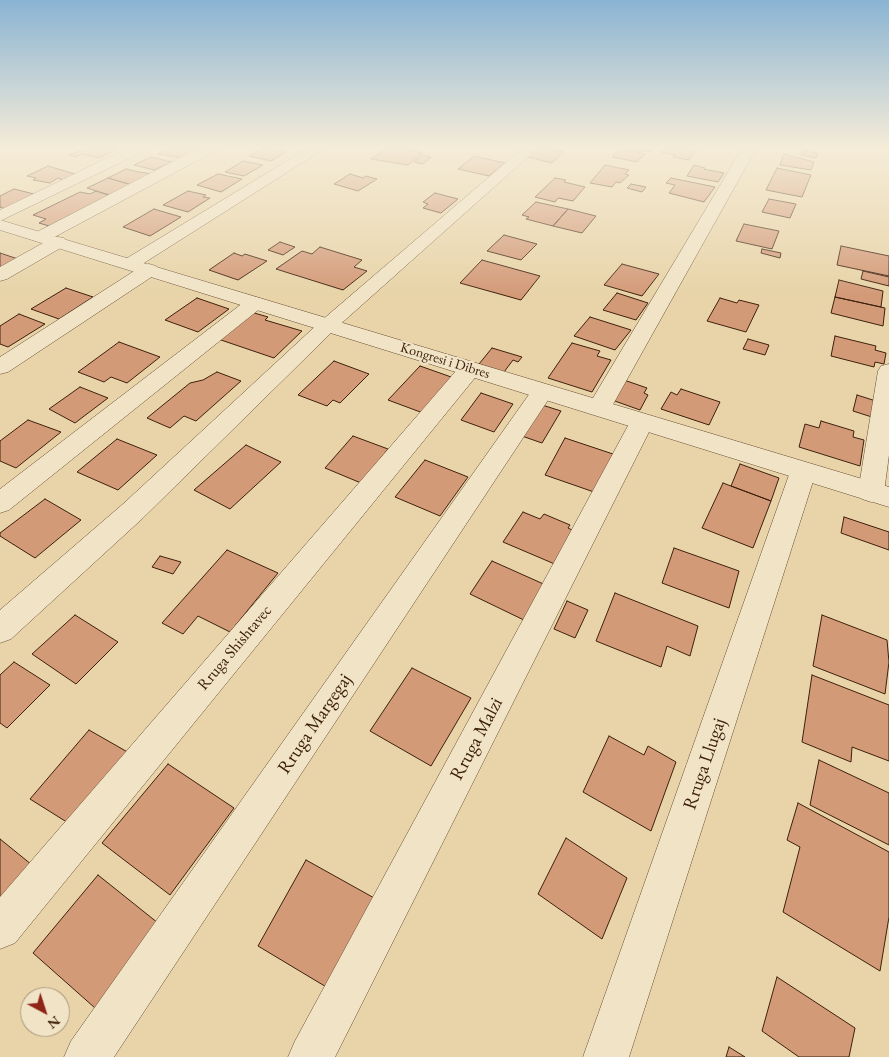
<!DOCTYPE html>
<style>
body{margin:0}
#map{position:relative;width:889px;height:1057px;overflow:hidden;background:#e8d4a8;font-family:"EB Garamond",serif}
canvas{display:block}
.north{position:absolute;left:20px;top:987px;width:50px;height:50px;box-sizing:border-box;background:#f0e3c6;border:1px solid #a9957c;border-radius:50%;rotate:140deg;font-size:14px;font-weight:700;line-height:20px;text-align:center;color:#3e200d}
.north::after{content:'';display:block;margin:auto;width:18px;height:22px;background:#8f2418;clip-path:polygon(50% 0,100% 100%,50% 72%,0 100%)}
</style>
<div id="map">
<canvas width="889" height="1057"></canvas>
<div class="north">N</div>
</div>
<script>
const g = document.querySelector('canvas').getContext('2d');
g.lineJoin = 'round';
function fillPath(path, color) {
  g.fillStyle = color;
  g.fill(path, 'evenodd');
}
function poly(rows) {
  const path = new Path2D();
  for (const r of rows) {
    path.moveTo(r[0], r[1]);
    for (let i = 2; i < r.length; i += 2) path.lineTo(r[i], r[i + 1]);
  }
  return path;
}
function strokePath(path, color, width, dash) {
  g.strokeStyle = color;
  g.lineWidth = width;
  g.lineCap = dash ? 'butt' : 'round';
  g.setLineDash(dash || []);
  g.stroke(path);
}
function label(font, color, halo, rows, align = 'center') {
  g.font = font + ' "EB Garamond",serif';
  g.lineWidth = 4.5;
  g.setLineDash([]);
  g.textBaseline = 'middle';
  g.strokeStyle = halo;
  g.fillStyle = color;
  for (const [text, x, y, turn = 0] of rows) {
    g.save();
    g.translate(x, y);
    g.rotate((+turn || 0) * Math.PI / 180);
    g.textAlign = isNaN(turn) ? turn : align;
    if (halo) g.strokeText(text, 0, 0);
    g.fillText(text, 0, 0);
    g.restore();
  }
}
const building = poly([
 [91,147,122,147,99,158,82,154,75,157,69,155,91,147],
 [171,147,190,147,198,149,182,158,158,154,171,147],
 [264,147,265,147,286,152,271,161,249,156,264,147],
 [389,147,397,147,423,153,408,165,371,159,389,147],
 [540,147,564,152,552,163,528,157,540,147],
 [625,147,655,147,651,152,625,147],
 [666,147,699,147,689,160,673,157,675,155,661,152,666,147],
 [621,148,645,154,637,162,612,157,621,148],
 [803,151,818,153,816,158,801,155,803,151],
 [784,154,814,162,811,170,780,165,784,154],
 [423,155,431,157,423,164,414,162,423,155],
 [474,156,505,163,489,176,458,169,474,156],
 [151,157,172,162,154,170,134,165,151,157],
 [243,161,263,165,244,176,225,172,243,161],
 [605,165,629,170,625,174,629,175,620,183,616,182,612,187,590,183,605,165],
 [694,165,705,168,704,169,724,173,718,182,687,176,694,165],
 [48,166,75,174,63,180,58,178,50,183,33,180,36,178,27,176,48,166],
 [777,168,811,175,802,197,766,190,777,168],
 [126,169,139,172,152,174,132,185,108,178,126,169],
 [218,174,242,179,221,192,197,185,218,174],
 [350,174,363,178,366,176,377,179,358,191,334,184,350,174],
 [108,178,132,185,112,196,87,188,108,178],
 [555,178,566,180,564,182,585,187,573,201,558,198,555,202,535,197,555,178],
 [671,178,715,187,704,202,669,193,675,185,666,183,671,178],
 [631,184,646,187,642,192,627,188,631,184],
 [14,189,34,194,5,209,0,207,0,196,14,189],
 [96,191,109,195,49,226,39,223,46,219,33,215,80,192,90,194,96,191],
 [188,191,206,195,203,197,210,198,188,212,163,205,188,191],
 [435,193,458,199,441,213,423,208,428,204,423,202,435,193],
 [769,199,796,204,790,218,762,212,769,199],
 [536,202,568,209,553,226,526,219,529,217,522,215,536,202],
 [154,209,181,217,150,236,123,227,154,209],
 [568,209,596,216,582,233,553,226,568,209],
 [744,224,779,231,772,249,736,241,744,224],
 [504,235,537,244,521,260,487,251,504,235],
 [280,242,295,247,283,255,268,250,280,242],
 [841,246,889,256,889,276,837,265,841,246],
 [320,247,362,260,354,267,367,271,343,290,276,269,302,251,312,254,320,247],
 [762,249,781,253,780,258,761,253,762,249],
 [0,253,18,259,0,269,0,253],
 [234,253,242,256,245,254,267,261,238,280,209,270,234,253],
 [482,260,540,276,521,300,460,283,482,260],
 [622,264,659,274,642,296,604,285,622,264],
 [863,271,889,277,889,286,861,279,863,271],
 [839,280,883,291,881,307,835,297,839,280],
 [66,288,93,297,59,319,31,309,66,288],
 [617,293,648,303,636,320,603,310,617,293],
 [835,297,885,308,883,326,831,313,835,297],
 [197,298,229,309,198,332,165,320,197,298],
 [720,298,737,303,739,300,759,305,746,332,707,321,720,298],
 [251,312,268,317,265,320,302,331,274,358,218,339,251,312],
 [19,314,45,324,8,347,0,344,0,326,19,314],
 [590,317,631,330,615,350,574,336,590,317],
 [835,336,876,346,875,350,886,353,884,364,875,362,874,367,831,356,835,336],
 [748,339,769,345,765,355,743,349,748,339],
 [119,342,160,357,127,383,111,377,104,382,78,372,119,342],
 [572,343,600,351,597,356,611,360,592,392,548,378,572,343],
 [492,348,522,357,518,362,513,360,504,372,479,364,492,348],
 [334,361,369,374,340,403,333,400,327,406,298,395,334,361],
 [420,366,454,378,423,413,388,400,420,366],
 [217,372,241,381,196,421,184,416,170,428,147,418,190,383,203,380,217,372],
 [624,380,647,388,644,393,648,395,640,410,612,400,624,380],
 [80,387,108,398,75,423,49,409,80,387],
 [681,389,720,402,709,425,661,409,671,392,677,395,681,389],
 [481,393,513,404,494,432,461,420,481,393],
 [857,395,879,402,875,418,853,411,857,395],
 [539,404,561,411,542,443,519,435,539,404],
 [28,420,61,432,16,468,0,461,0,441,28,420],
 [821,421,854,431,853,437,864,440,860,466,799,447,805,424,819,428,821,421],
 [353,436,388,449,361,483,325,468,353,436],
 [565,438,613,454,594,492,545,475,565,438],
 [117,439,157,455,118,490,77,472,117,439],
 [246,445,281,462,230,509,194,490,246,445],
 [425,460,468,477,440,516,395,497,425,460],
 [740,464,779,478,771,501,731,486,740,464],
 [723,483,771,501,753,548,702,528,723,483],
 [45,499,81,520,35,558,0,536,0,533,45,499],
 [523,512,540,519,544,514,570,525,568,528,576,532,557,565,503,542,523,512],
 [844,517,889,532,889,550,841,533,844,517],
 [674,548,739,571,729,608,662,583,674,548],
 [227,550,278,573,230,632,198,616,183,634,162,623,227,550],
 [160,556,181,562,173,574,152,567,160,556],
 [492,561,548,586,528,622,470,594,492,561],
 [615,593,698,626,690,656,667,646,661,667,596,641,615,593],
 [567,601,588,610,575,638,554,629,567,601],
 [75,615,118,642,76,684,32,654,75,615],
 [822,615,887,640,889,662,885,694,813,666,822,615],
 [14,662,50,685,7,728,0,723,0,675,14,662],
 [412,668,471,698,431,766,370,731,412,668],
 [812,675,889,705,889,761,852,747,851,762,802,742,812,675],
 [89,730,131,754,73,826,30,799,89,730],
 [609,736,644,755,648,746,676,762,651,831,583,792,609,736],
 [819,760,889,793,889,845,810,805,819,760],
 [168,764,234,808,170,895,102,843,168,764],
 [798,803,889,852,889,917,880,971,783,912,800,847,787,840,798,803],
 [566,838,627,878,602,939,538,894,566,838],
 [0,839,37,869,0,903,0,839],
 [306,860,376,899,333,991,258,946,306,860],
 [98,875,158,923,95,1008,33,953,98,875],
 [777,977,855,1028,849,1057,799,1057,762,1031,777,977],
 [729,1047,745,1057,726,1057,729,1047]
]);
const minor = poly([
 [130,147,148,147,146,150,0,221,0,210,130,147],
 [201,147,219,147,217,150,47,241,41,242,35,241,32,237,35,233,201,147],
 [310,147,327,147,136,268,130,269,124,268,121,264,124,260,310,147],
 [524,147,539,147,335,329,143,518,11,639,0,643,0,610,123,504,321,321,524,147],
 [743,147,757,147,611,408,607,413,599,416,591,413,587,408,743,147],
 [58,237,64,238,67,242,64,246,7,279,0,281,0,267,52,238,58,237],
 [149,264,156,266,158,270,156,274,8,372,0,374,0,357,142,266,149,264],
 [255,297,262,299,265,303,262,307,9,510,0,513,0,489,248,299,255,297],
 [470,362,478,364,481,369,478,374,15,943,0,949,0,897,462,364,470,362],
 [889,364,889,455,884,492,880,499,871,502,862,499,858,492,878,371,881,366,889,364],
 [543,384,551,386,554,391,114,1057,64,1057,71,1041,535,386,543,384],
 [642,414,650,416,654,422,335,1057,288,1057,295,1041,630,422,634,416,642,414],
 [803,463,812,465,816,472,629,1057,583,1057,790,472,794,465,803,463]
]);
const tertiary = poly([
 [0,220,889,487,889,507,0,230,0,220]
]);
const farStreetnames = [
 ["Kongresi i Dibres",445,361,17]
];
const streetNames = [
 ["Rruga Shishtavec",235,648,-50]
];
const nearStreetnames = [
 ["Rruga Margegaj",315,724,-56],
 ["Rruga Malzi",477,739,-62],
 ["Rruga Llugaj",705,764,-71]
];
fillPath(building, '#d39a78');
strokePath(building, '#3e200d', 1);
strokePath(minor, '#684d34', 1);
strokePath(tertiary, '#684d34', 1);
fillPath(minor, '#f0e3c6');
fillPath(tertiary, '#f0e3c6');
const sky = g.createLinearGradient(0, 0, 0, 295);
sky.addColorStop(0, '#8ab4d3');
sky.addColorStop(0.5, '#f5ecd8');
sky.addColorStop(1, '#f5ecd800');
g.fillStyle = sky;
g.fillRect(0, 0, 889, 295);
label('14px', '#3e200d', '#f0e3c6', farStreetnames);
label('16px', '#3e200d', '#f0e3c6', streetNames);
label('19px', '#3e200d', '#f0e3c6', nearStreetnames);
</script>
